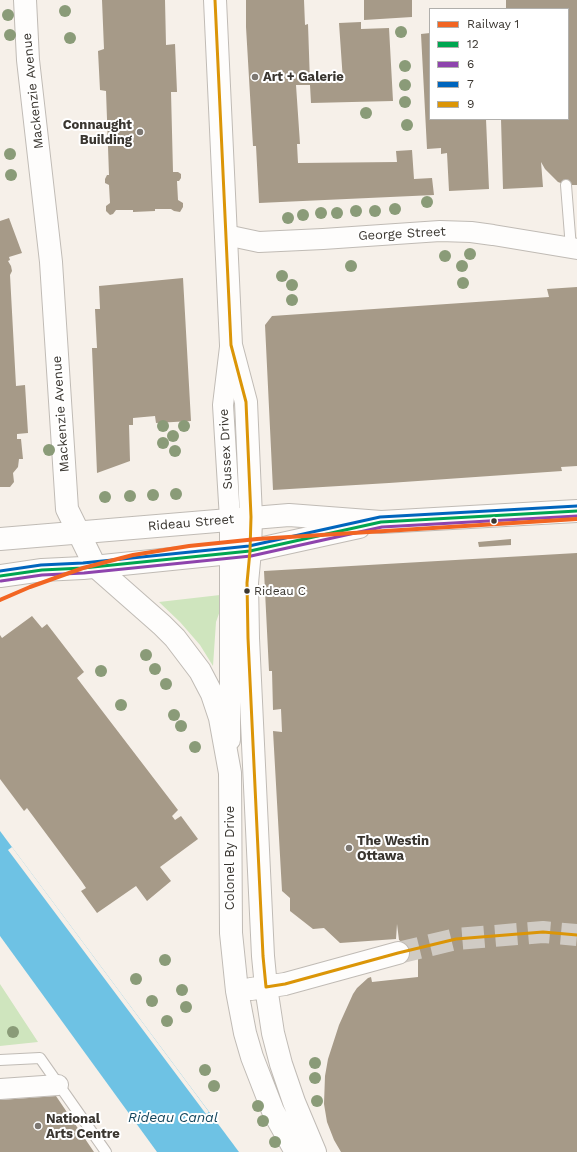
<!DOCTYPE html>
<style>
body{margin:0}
#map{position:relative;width:577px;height:1152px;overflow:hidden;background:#f6f0e9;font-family:"Work Sans",sans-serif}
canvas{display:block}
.legend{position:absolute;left:429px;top:8px;width:140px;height:112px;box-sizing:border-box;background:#fff;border:1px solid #b0afac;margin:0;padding:5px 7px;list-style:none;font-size:12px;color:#3a3630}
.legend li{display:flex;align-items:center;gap:8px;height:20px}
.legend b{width:20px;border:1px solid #b0afac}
</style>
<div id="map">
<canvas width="577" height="1152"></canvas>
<ul class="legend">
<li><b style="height:5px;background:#f26522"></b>Railway 1</li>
<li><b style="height:5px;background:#00a651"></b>12</li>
<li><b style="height:5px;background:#8e44ad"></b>6</li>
<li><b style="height:5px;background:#0065bd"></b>7</li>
<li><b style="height:5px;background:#db9507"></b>9</li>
</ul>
</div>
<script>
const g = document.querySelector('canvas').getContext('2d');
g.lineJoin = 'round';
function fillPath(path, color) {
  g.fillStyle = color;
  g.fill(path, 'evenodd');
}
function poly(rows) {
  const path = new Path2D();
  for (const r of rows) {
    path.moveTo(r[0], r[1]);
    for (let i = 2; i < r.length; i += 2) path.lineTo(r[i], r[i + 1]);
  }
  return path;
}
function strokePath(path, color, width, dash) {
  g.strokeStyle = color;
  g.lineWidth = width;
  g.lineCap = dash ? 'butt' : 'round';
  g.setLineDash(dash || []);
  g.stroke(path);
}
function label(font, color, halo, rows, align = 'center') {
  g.font = font + ' "Work Sans",sans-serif';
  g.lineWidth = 4;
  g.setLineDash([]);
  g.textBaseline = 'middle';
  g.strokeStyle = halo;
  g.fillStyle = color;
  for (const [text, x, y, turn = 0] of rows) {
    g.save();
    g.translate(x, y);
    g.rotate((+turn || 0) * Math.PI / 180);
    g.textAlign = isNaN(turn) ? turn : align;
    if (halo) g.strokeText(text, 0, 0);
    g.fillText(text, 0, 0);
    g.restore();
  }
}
const green = poly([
 [220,595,222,605,216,622,213,666,200,645,180,622,159,602],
 [0,984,38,1042,0,1046]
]);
const water = poly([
 [0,831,239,1152,157,1152,0,936]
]);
const pier = poly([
 [12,847,195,1093,209,1112,206,1114,8,850]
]);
const building = poly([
 [102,0,165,0,166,45,175,44,177,92,171,92,173,172,178,172,181,174,181,178,179,181,177,181,178,200,183,203,183,207,180,212,174,211,171,209,155,209,155,211,133,212,133,210,116,210,113,214,110,215,106,211,106,206,110,203,109,185,105,183,105,179,107,175,109,175,106,91,100,90,98,51,104,49],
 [246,0,304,0,305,25,308,24,310,83,343,81,339,23,361,22,361,29,389,28,393,101,311,103,310,85,296,85,300,144,297,144,298,163,397,162,396,151,412,150,414,179,432,178,434,195,259,203,256,146,253,146,246,27],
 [364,0,412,0,412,17,364,20],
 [506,0,577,0,577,185,566,185,558,182,545,169,541,162,543,187,503,189,501,119,568,119,568,9,506,9],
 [430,33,430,119,486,119,489,189,449,191,447,153,441,154,441,148,427,149,421,34],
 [9,218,22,253,9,257,10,260,8,261,11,266,12,271,10,275,16,386,25,385,28,433,17,434,17,439,21,439,23,459,19,459,18,467,13,473,14,482,10,487,0,487,0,221],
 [183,278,191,421,156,423,155,416,133,418,133,425,129,425,130,461,97,473,92,348,97,348,95,309,100,309,99,286],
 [577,287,577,466,561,467,562,471,389,483,273,490,265,325,272,316,549,297,547,289],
 [511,539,511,545,479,547,478,542],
 [577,553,577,1152,341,1152,334,1140,327,1122,324,1104,325,1076,328,1059,339,1025,353,994,357,988,368,978,371,977,372,982,418,977,418,954,399,940,397,924,396,939,340,943,324,928,313,929,290,911,290,898,282,891,273,731,282,732,281,709,273,710,272,671,269,671,264,571],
 [32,616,42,628,47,624,84,672,77,678,178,810,172,816,175,820,181,816,198,839,160,867,171,881,147,901,136,886,97,913,81,891,86,888,82,882,27,808,24,811,0,779,0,635,2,638],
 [56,1096,94,1152,0,1152,0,1100]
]);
const secondaryTunnel = poly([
 [398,953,456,939,543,932,577,935]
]);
const lane = poly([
 [566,185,571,248],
 [0,1060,40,1058,106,1152]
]);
const street = poly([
 [226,235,259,242,323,239,440,231,471,232,493,235,577,249],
 [230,740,230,519,223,405,230,347],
 [0,1089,58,1085]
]);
const secondary = poly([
 [25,0,28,60,51,262,67,509,95,566,162,625,175,638,200,671,212,694,220,718,230,773,231,933,237,991,245,1033,252,1057,273,1111,296,1152],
 [215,0,231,345,246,402,251,517,250,551,247,583,248,638,263,956,266,987,273,1033,281,1064,294,1102,315,1152],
 [251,989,285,984,398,953]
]);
const primary = poly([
 [0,539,277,516,289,515,381,522,577,511],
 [0,576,42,570,83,568,250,551,359,527]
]);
const bus1 = poly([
 [0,576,42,570,83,568,250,551,381,522,577,511]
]);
const bus2 = poly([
 [1,581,42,575,84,573,251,556,382,527,577,516]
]);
const bus3 = poly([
 [0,571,41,565,83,563,249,546,380,517,577,506]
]);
const bus4 = poly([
 [215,0,231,345,246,402,251,517,250,551,247,583,248,638,263,956,266,987],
 [266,987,285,984,398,953,456,939,543,932,577,935]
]);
const rail1 = poly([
 [0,600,30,587,83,568,133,555,189,546,257,539,577,519]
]);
const trees = [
 [65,11],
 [8,15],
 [401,32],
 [10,35],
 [70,38],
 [405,66],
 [405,85],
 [405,102],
 [366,113],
 [407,125],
 [10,154],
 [11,175],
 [427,202],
 [395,209],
 [356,211],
 [375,211],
 [321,213],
 [337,213],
 [303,215],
 [288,218],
 [470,254],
 [445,256],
 [351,266],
 [462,266],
 [282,276],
 [463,283],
 [292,285],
 [292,300],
 [163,426],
 [184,426],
 [173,436],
 [163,443],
 [49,450],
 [175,451],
 [176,494],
 [153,495],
 [130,496],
 [105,497],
 [146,655],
 [155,669],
 [101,671],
 [166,684],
 [121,705],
 [174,715],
 [181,726],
 [195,747],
 [165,960],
 [136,979],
 [182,990],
 [152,1001],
 [186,1007],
 [167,1021],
 [13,1032],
 [315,1063],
 [205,1070],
 [315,1078],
 [214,1086],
 [317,1101],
 [258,1106],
 [263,1121],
 [275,1142]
];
const markers = [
 [255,77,4,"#7c7771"],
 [140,132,4,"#7c7771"],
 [494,521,3.5,"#3a3630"],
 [247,591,3.5,"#3a3630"],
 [349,848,4,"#7c7771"],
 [38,1126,4,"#7c7771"]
];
const busNames = [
 ["Rideau C",254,591]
];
const poiNames = [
 ["Art + Galerie",263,77],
 ["Connaught",132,125,"right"],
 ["Building",132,140,"right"],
 ["The Westin",357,841],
 ["Ottawa",357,856],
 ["National",46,1119],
 ["Arts Centre",46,1134]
];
const streetNames = [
 ["Mackenzie Avenue",33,91,-96],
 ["George Street",402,234,-3],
 ["Mackenzie Avenue",61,414,-94],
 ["Sussex Drive",226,449,-93],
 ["Rideau Street",191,523,-5],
 ["Colonel By Drive",230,858,-90]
];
const waterNames = [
 ["Rideau Canal",173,1118]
];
fillPath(green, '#cfe5be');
fillPath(water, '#6ec2e4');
fillPath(pier, '#f6f0e9');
fillPath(building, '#a69a88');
strokePath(secondaryTunnel, '#d0cbc4', 22, [22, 11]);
strokePath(lane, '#c0bbb5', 12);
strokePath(street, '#c0bbb5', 22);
strokePath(secondary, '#c0bbb5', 24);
strokePath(primary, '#c0bbb5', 24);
strokePath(lane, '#fefdfc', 10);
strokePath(street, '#fefdfc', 20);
strokePath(secondary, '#fefdfc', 22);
strokePath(primary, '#fefdfc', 22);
strokePath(bus1, '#00a651', 3);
strokePath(bus2, '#8e44ad', 3);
strokePath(bus3, '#0065bd', 3);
strokePath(bus4, '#db9507', 3);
strokePath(rail1, '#f26522', 4);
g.fillStyle = '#8a9b78';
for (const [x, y] of trees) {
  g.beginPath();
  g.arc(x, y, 6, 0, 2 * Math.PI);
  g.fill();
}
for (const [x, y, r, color] of markers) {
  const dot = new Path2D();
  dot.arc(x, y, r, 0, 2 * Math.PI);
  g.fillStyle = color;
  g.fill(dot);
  strokePath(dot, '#fff', 1.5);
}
label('12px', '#3a3630', '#fff', busNames, 'left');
label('bold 13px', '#3a3630', '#fff', poiNames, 'left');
label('13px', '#3a3630', '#fff', streetNames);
label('italic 14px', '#16475d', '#fff', waterNames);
</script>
